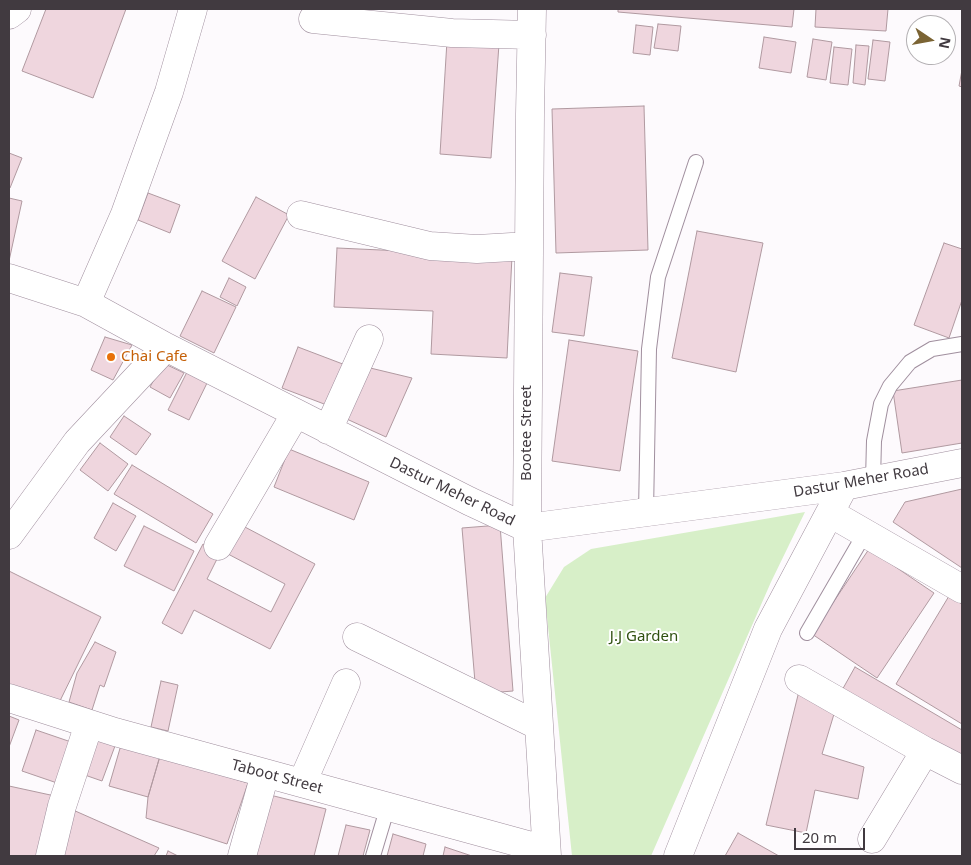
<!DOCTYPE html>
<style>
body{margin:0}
#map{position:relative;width:971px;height:865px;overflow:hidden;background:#fdfafd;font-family:"Noto Sans",sans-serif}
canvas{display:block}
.frame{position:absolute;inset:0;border:10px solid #413a40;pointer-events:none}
.north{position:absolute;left:906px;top:15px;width:50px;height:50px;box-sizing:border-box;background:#fff;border:1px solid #b3b0b3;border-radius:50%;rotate:102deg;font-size:14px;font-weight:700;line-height:20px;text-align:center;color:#413a40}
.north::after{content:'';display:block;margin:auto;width:18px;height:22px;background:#7b6434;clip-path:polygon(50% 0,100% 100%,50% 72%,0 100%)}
.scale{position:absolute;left:794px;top:828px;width:71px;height:22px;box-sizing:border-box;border:2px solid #413a40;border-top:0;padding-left:6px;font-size:15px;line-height:18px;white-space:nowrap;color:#413a40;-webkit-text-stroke:4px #fff;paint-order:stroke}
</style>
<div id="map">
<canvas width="971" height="865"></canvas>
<div class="frame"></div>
<div class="north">N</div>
<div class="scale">20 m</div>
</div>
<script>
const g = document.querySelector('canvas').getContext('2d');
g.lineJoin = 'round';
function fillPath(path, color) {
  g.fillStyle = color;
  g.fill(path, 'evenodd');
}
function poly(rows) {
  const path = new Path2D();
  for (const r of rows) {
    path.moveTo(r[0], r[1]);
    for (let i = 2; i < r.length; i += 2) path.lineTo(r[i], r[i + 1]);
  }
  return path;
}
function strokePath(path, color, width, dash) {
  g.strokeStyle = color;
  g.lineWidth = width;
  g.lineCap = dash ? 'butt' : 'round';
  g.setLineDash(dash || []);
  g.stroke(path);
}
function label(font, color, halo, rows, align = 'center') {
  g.font = font + ' "Noto Sans",sans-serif';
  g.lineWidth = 4;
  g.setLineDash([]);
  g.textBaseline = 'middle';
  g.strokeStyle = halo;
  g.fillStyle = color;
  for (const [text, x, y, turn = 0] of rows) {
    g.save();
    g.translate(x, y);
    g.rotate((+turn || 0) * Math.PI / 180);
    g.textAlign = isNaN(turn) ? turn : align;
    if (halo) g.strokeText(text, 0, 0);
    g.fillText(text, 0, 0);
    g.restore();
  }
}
const green = poly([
 [805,512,771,582,651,856,572,856,545,598,564,567,591,549]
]);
const building = poly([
 [46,9,126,9,93,98,22,71,46,9],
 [618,9,794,9,792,27,618,12,618,9],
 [816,9,888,9,886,31,815,27,816,9],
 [658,24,681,26,678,51,654,48,658,24],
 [636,25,653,27,650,55,633,53,636,25],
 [764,37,796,42,791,73,759,68,764,37],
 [813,39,832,42,826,80,807,77,813,39],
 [873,40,890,42,885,81,868,79,873,40],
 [447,41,499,44,491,158,440,154,447,41],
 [856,45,869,46,865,85,853,83,856,45],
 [834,47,852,49,848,85,830,83,834,47],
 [962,70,962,87,959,86,962,70],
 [644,106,648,250,556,253,552,109,644,106],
 [9,153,22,158,10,188,9,188,9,153],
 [148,193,180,205,170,233,138,220,148,193],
 [256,197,289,215,255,279,222,261,256,197],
 [9,198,22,201,9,261,9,198],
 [697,231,763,243,736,372,672,358,697,231],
 [944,243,962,249,962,300,949,338,914,325,944,243],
 [337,248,512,256,507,358,431,354,433,311,334,307,337,248],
 [560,273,592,277,584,336,552,332,560,273],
 [229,278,246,287,237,306,220,297,229,278],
 [202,291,236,307,214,353,180,336,202,291],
 [105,337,132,345,113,380,91,370,105,337],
 [569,340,638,351,620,471,552,461,569,340],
 [298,347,348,366,332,407,282,388,298,347],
 [163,363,184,373,170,398,150,387,163,363],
 [362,366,412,378,386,437,338,415,362,366],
 [188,370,208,381,189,420,168,410,188,370],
 [962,380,962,443,902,453,893,391,962,380],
 [124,416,151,434,136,455,110,437,124,416],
 [100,443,128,464,108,491,80,470,100,443],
 [289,449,369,482,354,520,274,487,289,449],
 [132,465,213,514,196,543,114,494,132,465],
 [962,489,962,568,893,522,905,502,962,489],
 [113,503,136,516,116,551,94,538,113,503],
 [500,525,513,691,476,694,462,528,500,525],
 [144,526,194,551,174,591,124,566,144,526],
 [243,526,315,564,270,649,194,610,182,634,162,623,203,544,220,553,207,579,271,612,285,584,228,554,243,526],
 [869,549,934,593,877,678,812,634,869,549],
 [9,571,101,617,56,709,9,685,9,571],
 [949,596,962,604,962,724,896,684,949,596],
 [95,642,116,652,104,687,100,685,92,710,69,702,77,673,95,642],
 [855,667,962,730,962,761,841,692,855,667],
 [161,681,178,685,168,731,151,727,161,681],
 [799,691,837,704,822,754,864,767,858,799,815,790,806,833,766,825,799,691],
 [9,716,19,720,9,747,9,716],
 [36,730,77,744,63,785,22,771,36,730],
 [93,737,115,746,102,781,79,773,93,737],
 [121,745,160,756,148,797,109,786,121,745],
 [160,756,248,783,227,844,146,818,148,797,160,756],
 [9,786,55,796,41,856,9,856,9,786],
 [266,794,326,809,314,856,252,856,266,794],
 [73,810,159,848,154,856,62,856,73,810],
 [346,825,370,830,363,856,338,856,346,825],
 [738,833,779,856,725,856,738,833],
 [393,834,426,844,423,856,387,856,393,834],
 [445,847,472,856,443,856,445,847],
 [168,851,178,856,166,856,168,851]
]);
const lane = poly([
 [873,480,874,441,881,404,890,386,910,362,932,349,962,344],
 [646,512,649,349,658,277,696,162],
 [807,633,865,533],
 [373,856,388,806]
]);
const street = poly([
 [532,9,530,114,527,528,547,856],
 [9,15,17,9],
 [313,19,452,33,532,35],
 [301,215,430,246,477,249,529,246],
 [9,278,86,303,166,347,469,501,527,528,844,486,962,463],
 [86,303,125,214,169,92,193,9],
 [328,430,369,339],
 [830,513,962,589],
 [9,535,77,442,166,347],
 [218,546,296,413],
 [357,637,539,726],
 [799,679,925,751,962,770],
 [9,698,115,732,546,850],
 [302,783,346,683],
 [872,839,925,751],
 [50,856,62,806,89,724],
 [242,856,265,774],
 [678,856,768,629,844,486]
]);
const markers = [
 [111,357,5,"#e8710a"]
];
const foodNames = [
 ["Chai Cafe",121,357]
];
const streetNames = [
 ["Bootee Street",527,433,-90],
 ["Dastur Meher Road",861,481,-10],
 ["Dastur Meher Road",452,492,26],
 ["Taboot Street",277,777,15]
];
const parkNames = [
 ["J.J Garden",644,637]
];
fillPath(green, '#d7efc8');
fillPath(building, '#efd6de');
strokePath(building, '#b099a0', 1);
strokePath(lane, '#a08f9e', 16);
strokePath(street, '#a08f9e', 29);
strokePath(lane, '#fff', 14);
strokePath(street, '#fff', 28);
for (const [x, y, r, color] of markers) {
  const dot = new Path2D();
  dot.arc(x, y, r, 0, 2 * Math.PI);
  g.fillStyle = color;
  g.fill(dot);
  strokePath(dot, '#fff', 2);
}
label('15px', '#c56008', '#fff', foodNames, 'left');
label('15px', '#413a40', '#fff', streetNames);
label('15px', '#305111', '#fff', parkNames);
</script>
